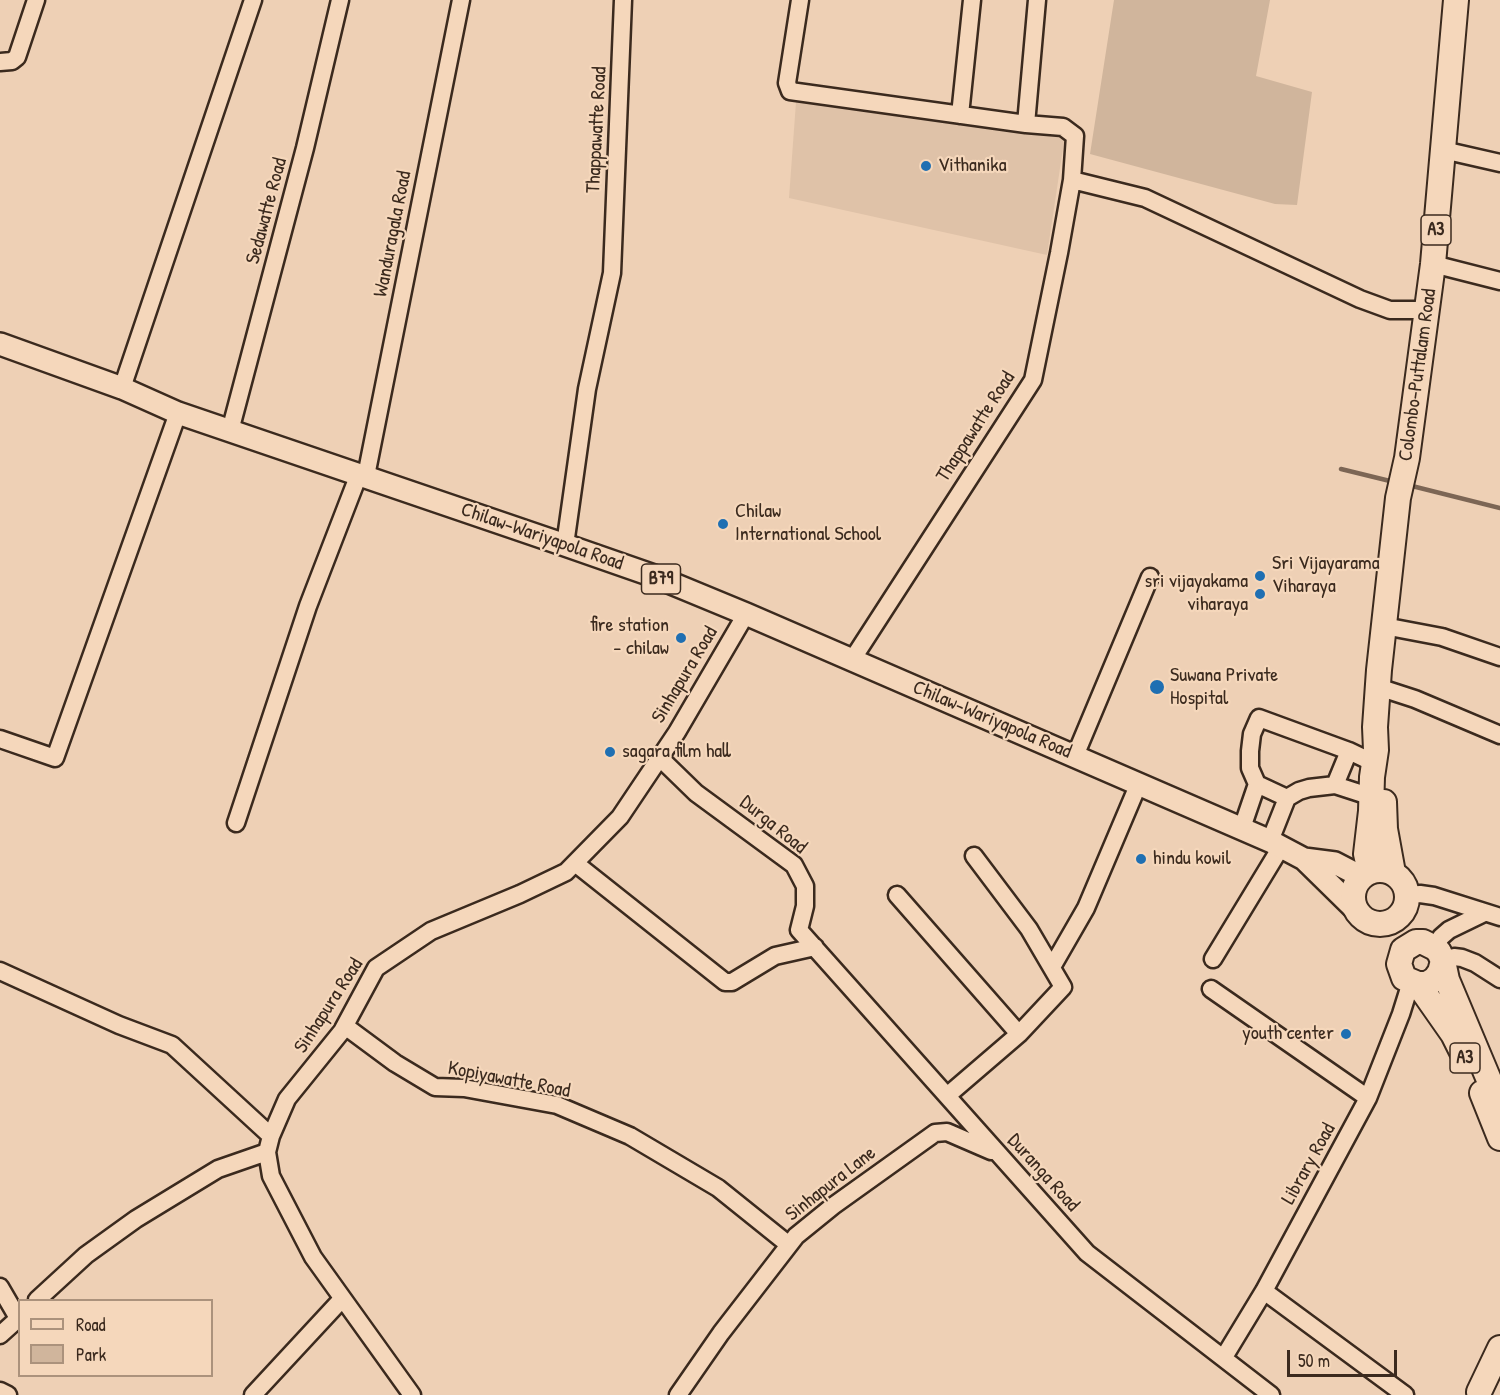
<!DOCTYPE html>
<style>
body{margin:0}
#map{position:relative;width:1500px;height:1395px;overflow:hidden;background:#eed0b5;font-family:"Patrick Hand",sans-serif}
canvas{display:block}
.legend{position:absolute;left:18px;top:1299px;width:195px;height:78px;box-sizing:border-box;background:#f5d7bb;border:2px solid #ab927c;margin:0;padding:8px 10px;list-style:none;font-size:18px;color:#3b2a1e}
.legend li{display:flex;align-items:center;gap:12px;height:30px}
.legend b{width:30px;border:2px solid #ab927c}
.scale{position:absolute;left:1287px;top:1350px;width:110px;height:27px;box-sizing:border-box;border:3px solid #3b2a1e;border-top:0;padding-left:8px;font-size:18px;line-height:21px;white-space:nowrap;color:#3b2a1e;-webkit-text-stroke:4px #f5d7bb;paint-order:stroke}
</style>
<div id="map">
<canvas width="1500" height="1395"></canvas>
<ul class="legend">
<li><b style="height:8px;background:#f5d7bb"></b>Road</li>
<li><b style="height:16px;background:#d0b59c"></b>Park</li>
</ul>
<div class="scale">50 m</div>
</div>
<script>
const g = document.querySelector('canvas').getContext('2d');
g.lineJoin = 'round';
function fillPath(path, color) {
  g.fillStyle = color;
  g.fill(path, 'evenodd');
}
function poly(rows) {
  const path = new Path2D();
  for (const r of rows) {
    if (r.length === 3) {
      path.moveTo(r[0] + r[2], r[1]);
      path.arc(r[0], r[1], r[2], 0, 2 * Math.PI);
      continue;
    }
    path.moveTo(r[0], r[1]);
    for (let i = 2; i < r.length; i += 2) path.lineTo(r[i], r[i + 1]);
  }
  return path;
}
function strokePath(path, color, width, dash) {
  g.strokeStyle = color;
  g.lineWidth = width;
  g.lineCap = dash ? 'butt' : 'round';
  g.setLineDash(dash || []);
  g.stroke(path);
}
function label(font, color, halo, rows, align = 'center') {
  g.font = font + ' "Patrick Hand",sans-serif';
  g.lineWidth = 4.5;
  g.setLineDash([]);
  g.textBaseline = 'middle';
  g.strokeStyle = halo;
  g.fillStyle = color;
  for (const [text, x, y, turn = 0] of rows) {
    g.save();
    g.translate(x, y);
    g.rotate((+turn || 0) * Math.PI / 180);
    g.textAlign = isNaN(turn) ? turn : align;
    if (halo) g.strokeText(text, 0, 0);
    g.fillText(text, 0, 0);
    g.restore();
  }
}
const built = poly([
 [796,102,1065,135,1047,255,789,198]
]);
const green = poly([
 [1114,0,1270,0,1256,76,1312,92,1297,205,1275,204,1090,154]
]);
const stream = poly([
 [1341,469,1394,482],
 [1408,485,1500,508]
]);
const minor = poly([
 [800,0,787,83,790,91,1026,124,1063,127,1075,136,1072,180,1059,253,1033,380,852,660],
 [0,62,12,61,17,57,36,0],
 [960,115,972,0],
 [1026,124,1037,0],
 [1443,150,1500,163],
 [1072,180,1145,198,1360,299,1390,310,1427,310],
 [1433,264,1500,281],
 [122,388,253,0],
 [230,431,305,148,340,0],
 [366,476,461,0],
 [565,545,587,389,612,273,623,0],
 [1384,626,1442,637,1500,657],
 [1378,687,1415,699,1500,735],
 [0,739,55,758,178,413],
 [1075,756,1150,577],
 [659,757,696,793,794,865,805,886,805,906,799,930,1087,1253,1271,1395],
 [1257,784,1287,798],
 [1335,785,1372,797],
 [236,823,308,606,359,474],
 [1242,828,1257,784,1250,768,1250,751,1252,734,1259,718,1349,751,1374,763],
 [1270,841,1287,798,1299,791,1309,788,1335,785,1349,751],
 [575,863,725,982,732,982,775,956,815,947],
 [897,895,1019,1034],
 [1408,895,1420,894,1434,896,1500,917],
 [1435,948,1441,937,1449,930,1484,913],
 [1213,959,1281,847],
 [1443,961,1454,957,1462,958,1475,963,1500,979],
 [1052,967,1086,908,1139,783],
 [0,971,119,1025,172,1045,271,1136],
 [1211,989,1368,1098],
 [345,1026,395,1063,435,1087,464,1088,557,1105,630,1136,718,1188,789,1245],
 [948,1095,1019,1034,1063,987,1029,929,974,856],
 [0,1287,18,1318],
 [1264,1291,1405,1395],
 [37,1300,86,1255,136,1219,218,1169,267,1152],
 [0,1335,20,1317],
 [1224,1357,1264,1291,1368,1098,1401,1014,1411,982],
 [0,1391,8,1395],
 [253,1395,342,1299],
 [412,1395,313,1257,271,1176,267,1152,271,1136,287,1099,342,1031,376,968,431,931,520,894,566,872,620,817,677,732,746,614],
 [678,1395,721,1333,796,1236,833,1206,935,1133,947,1132,991,1151]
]);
const major = poly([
 [0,344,122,388,178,413,565,545,654,576,746,614,1270,841,1304,859,1357,911],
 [1304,859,1335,863,1362,877]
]);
const highway = poly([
 [1384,802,1385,829,1393,873],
 [1380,897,27],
 [1370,872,1366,854,1371,811,1372,777,1376,750,1375,727,1379,670,1398,498,1407,458,1433,264,1456,0],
 [1443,961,1440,972,1435,979,1427,984,1418,984,1404,978,1399,964,1403,950,1416,942,1423,942,1435,948,1439,952,1443,961,1447,980,1500,1106],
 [1418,984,1453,1034,1463,1054],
 [1482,1093,1500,1138],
 [1479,1392,1500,1348]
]);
const markers = [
 [926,166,6,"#1f6fb2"],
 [723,524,6,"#1f6fb2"],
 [1260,576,6,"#1f6fb2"],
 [1260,594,6,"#1f6fb2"],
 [681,638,6,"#1f6fb2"],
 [1157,687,8,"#1f6fb2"],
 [610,752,6,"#1f6fb2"],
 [1141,859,6,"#1f6fb2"],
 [1346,1034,6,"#1f6fb2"]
];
const shields = [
 [1436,230,30],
 [661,579,39],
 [1465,1058,30]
];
const shieldNames = [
 ["A3",1436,230],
 ["B79",661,579],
 ["A3",1465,1058]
];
const streetNames = [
 ["Thappawatte Road",597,130,-87],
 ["Sedawatte Road",267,211,-75],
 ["Wanduragala Road",393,234,-79],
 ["Colombo-Puttalam Road",1418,375,-82],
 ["Thappawatte Road",976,427,-57],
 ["Chilaw-Wariyapola Road",542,537,19],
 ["Sinhapura Road",685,675,-59],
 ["Chilaw-Wariyapola Road",992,720,23],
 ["Durga Road",773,825,39],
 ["Sinhapura Road",329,1006,-57],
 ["Kopiyawatte Road",509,1080,11],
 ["Library Road",1309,1164,-61],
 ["Duranga Road",1043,1173,48],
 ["Sinhapura Lane",831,1184,-38]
];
const poiNames = [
 ["Vithanika",938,166],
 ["Chilaw",735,512],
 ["International School",735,535],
 ["Sri Vijayarama",1272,564],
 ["Viharaya",1272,587],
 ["sri vijayakama",1248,582,"right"],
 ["viharaya",1248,605,"right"],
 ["fire station",669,626,"right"],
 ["- chilaw",669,649,"right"],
 ["Suwana Private",1170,676],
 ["Hospital",1170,699],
 ["sagara film hall",622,752],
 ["hindu kowil",1153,859],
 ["youth center",1334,1034,"right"]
];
fillPath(built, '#dfc2a8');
fillPath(green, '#d0b59c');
strokePath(stream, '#7c6655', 4.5);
strokePath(minor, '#3b2a1e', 21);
strokePath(major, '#3b2a1e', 26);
strokePath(highway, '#3b2a1e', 28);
strokePath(minor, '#f5d7bb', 16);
strokePath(major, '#f5d7bb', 21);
strokePath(highway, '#f5d7bb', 24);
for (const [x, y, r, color] of markers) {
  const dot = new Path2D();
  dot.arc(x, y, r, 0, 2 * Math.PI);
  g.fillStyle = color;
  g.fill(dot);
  strokePath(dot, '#f5d7bb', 2);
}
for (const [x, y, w] of shields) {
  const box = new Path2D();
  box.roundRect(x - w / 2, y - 15, w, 30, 4.5);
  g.fillStyle = '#f5d7bb';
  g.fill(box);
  strokePath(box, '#3b2a1e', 1.5);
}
label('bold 18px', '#3b2a1e', null, shieldNames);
label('20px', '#3b2a1e', '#f5d7bb', streetNames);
label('20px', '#3b2a1e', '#f5d7bb', poiNames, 'left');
</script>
